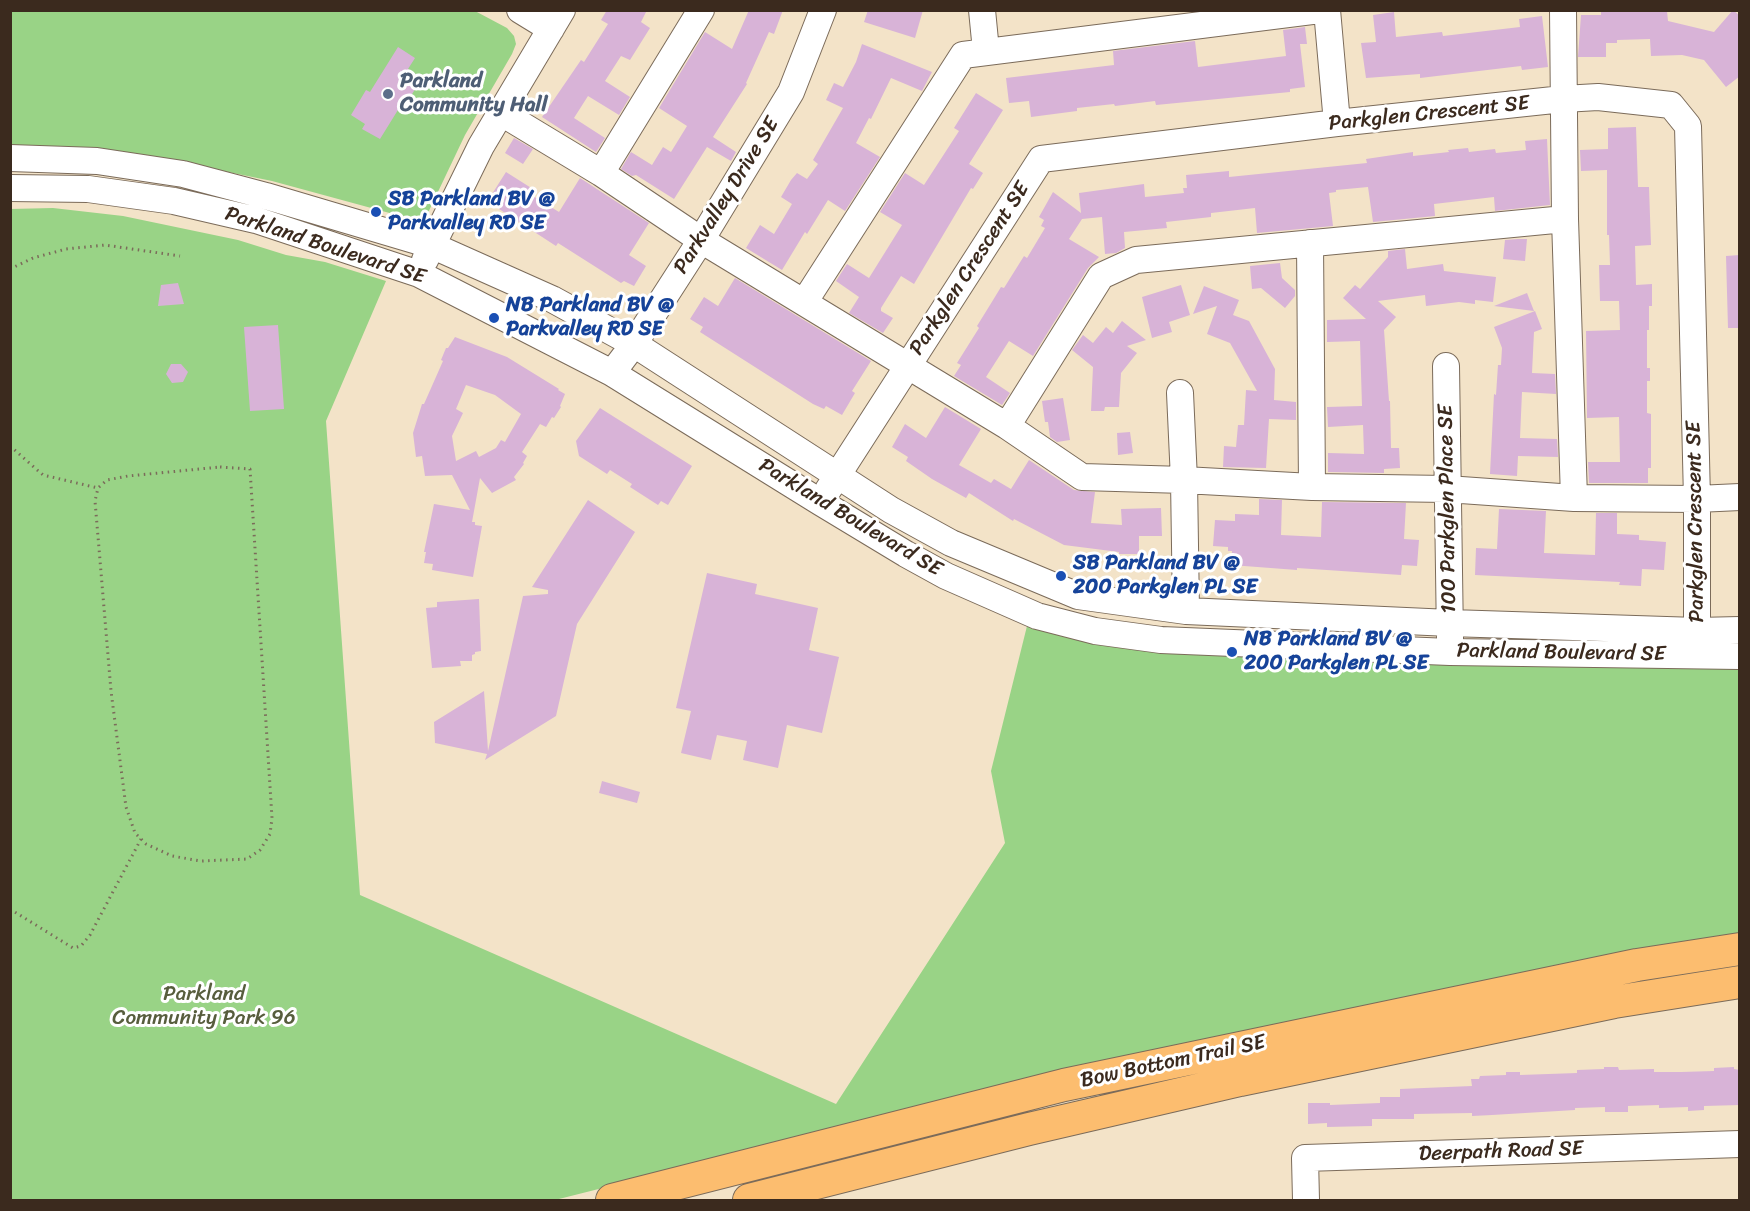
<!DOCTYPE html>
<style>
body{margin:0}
#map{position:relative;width:1750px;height:1211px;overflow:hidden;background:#f3e3c8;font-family:Sriracha,sans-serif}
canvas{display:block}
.frame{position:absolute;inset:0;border:12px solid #3b2a1e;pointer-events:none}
</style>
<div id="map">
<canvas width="1750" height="1211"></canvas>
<div class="frame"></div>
</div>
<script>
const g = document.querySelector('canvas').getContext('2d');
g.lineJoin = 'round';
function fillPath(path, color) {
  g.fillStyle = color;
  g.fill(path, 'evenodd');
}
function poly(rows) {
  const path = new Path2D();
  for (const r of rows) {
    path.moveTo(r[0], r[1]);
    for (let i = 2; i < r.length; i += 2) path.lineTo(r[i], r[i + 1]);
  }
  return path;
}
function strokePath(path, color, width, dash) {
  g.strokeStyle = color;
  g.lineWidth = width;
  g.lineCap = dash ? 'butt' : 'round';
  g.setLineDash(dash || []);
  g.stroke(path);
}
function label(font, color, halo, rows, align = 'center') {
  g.font = font + ' Sriracha,sans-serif';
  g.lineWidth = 6;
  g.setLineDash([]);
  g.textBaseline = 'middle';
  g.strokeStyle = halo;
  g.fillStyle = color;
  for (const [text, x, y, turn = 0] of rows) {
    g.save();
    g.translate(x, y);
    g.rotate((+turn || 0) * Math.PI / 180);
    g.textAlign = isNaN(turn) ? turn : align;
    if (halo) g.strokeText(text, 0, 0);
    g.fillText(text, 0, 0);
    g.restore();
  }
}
const green = poly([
 [10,11,475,11,507,28,514,36,516,44,512,54,465,135,426,217,419,221,272,181,150,156,11,149],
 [53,208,123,216,238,240,286,255,325,262,386,281,326,421,360,895,836,1104,1005,843,991,771,1028,622,1739,667,1739,934,1605,959,1198,1041,1066,1071,555,1200,11,1200,10,209]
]);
const building = poly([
 [607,10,647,10,641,22,650,28,630,60,621,56,605,81,630,97,619,115,588,96,574,118,605,138,596,152,542,117,581,60,584,62,608,24,601,20],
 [749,10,783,10,774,34,769,32,746,83,747,84,713,137,736,152,731,161,707,147,674,199,636,175,632,176,621,169,631,152,652,165,663,147,671,152,687,126,659,108,705,32,732,49],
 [868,10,923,10,915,38,864,22],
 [1601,10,1617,10,1617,12,1667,11,1668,21,1714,32,1733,10,1740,16,1740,76,1726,87,1704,60,1682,55,1651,56,1650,39,1617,40,1617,43,1606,43,1606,57,1578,57,1581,15,1601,15],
 [1394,12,1396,37,1442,32,1443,36,1520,27,1519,19,1542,16,1548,67,1522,70,1521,66,1420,78,1420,74,1366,78,1361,43,1376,42,1373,15],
 [1305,27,1307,44,1300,44,1305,87,1290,89,1290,92,1156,105,1155,101,1115,106,1114,104,1077,108,1077,111,1031,117,1029,101,1009,103,1006,78,1114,65,1113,51,1195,41,1198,67,1286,56,1283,30],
 [862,44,932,72,922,91,891,78,871,119,869,118,856,143,880,157,845,211,828,200,807,234,805,232,782,270,746,248,760,225,774,234,792,204,781,197,791,180,797,173,807,179,818,164,813,160,843,108,826,100,834,83,843,87,856,62],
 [398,47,415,58,408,69,422,78,409,99,406,97,380,139,362,129,365,124,351,115,366,90,370,92],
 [976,93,1003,110,969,164,983,173,973,189,971,188,914,284,901,276,881,308,881,311,893,318,883,333,849,313,859,297,836,281,847,264,869,278,902,225,880,212,905,173,924,185,959,131,954,128],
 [1636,127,1638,187,1649,187,1651,245,1635,246,1636,285,1652,284,1652,306,1649,306,1649,330,1647,330,1647,368,1650,368,1650,381,1647,381,1647,413,1651,414,1651,468,1648,468,1648,483,1589,483,1588,462,1620,462,1619,417,1587,418,1586,331,1620,330,1619,301,1600,301,1599,265,1610,265,1609,235,1607,235,1607,170,1581,171,1580,150,1608,149,1608,128],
 [514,138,533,149,523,164,505,153],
 [1547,139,1550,205,1495,211,1494,197,1434,204,1435,216,1373,222,1368,187,1336,190,1336,192,1329,193,1333,226,1257,233,1255,208,1211,213,1211,217,1166,222,1167,228,1124,232,1125,248,1116,253,1105,254,1102,217,1082,219,1069,239,1099,257,1088,268,1033,356,1009,341,986,377,1010,393,1002,405,954,376,961,365,957,363,979,328,977,326,990,305,1001,287,1004,288,1024,256,1027,258,1045,228,1041,226,1044,220,1039,217,1053,192,1081,213,1079,193,1144,184,1145,197,1184,193,1183,188,1187,188,1186,175,1229,171,1229,177,1367,163,1366,159,1413,152,1413,156,1449,152,1448,150,1468,148,1469,152,1495,149,1496,153,1526,150,1525,141],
 [506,172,536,191,533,196,559,212,580,178,649,223,629,255,646,266,634,286,624,281,621,283,558,243,556,246,499,209,504,201,492,194],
 [1518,239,1527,239,1525,261,1503,259,1505,240],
 [1405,249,1407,269,1443,264,1444,271,1496,277,1493,302,1475,300,1475,304,1459,302,1426,306,1425,295,1378,301,1396,317,1384,330,1389,401,1390,401,1391,448,1399,448,1400,468,1384,469,1384,473,1328,472,1328,453,1364,454,1363,425,1328,427,1327,407,1362,406,1360,341,1327,342,1327,320,1366,319,1343,298,1355,285,1360,289,1388,257,1388,251],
 [1740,255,1740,328,1728,328,1726,256],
 [1280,263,1282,278,1295,290,1295,296,1285,308,1261,288,1252,289,1250,266],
 [735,278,871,361,852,391,855,393,842,415,826,406,824,409,813,404,700,332,703,327,690,319,704,297,718,306],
 [178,283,184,304,158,306,161,285],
 [1181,285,1190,315,1169,322,1172,332,1152,338,1142,297],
 [1204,286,1239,300,1233,315,1249,321,1275,369,1274,400,1296,402,1296,420,1269,419,1266,468,1223,467,1224,446,1236,447,1238,425,1244,425,1246,390,1257,391,1230,343,1207,334,1217,306,1193,314],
 [1527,293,1534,311,1494,306],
 [1535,311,1542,329,1534,332,1532,373,1555,374,1556,394,1522,392,1520,438,1557,439,1558,457,1518,456,1517,476,1490,474,1494,394,1496,395,1498,365,1501,365,1502,348,1494,327],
 [1122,321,1146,340,1127,346,1137,353,1121,373,1119,407,1105,407,1104,411,1091,411,1093,367,1072,350,1083,335,1093,343,1106,327,1113,333],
 [278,325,284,409,250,411,244,327],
 [455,337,507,357,559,389,558,390,565,394,560,406,561,407,554,418,552,417,546,427,540,424,522,452,527,456,523,463,524,464,514,477,516,480,492,493,480,478,472,522,475,522,475,525,482,526,473,577,432,570,433,564,424,563,426,552,424,552,434,504,470,510,452,475,425,476,422,456,416,457,413,433,422,404,424,404,443,361,441,360,446,348,448,348],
 [466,385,495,395,521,414,505,442,501,440,496,448,479,457,476,451,456,461,452,436,463,413,456,409],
 [171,364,181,364,188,372,183,382,172,383,166,374],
 [1063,398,1070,440,1057,442,1050,437,1048,422,1045,422,1042,401],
 [945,407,981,429,959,465,991,483,994,479,1011,489,1029,460,1074,490,1095,492,1091,523,1122,525,1121,509,1161,508,1162,536,1139,536,1139,554,1119,554,1119,552,1064,545,1014,519,1013,521,969,493,966,498,932,479,906,461,908,457,892,447,905,424,926,438],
 [600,408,692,466,668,505,661,501,658,505,630,487,632,484,610,470,607,474,579,456,576,441],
 [1130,432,1133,453,1118,455,1117,433],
 [1259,499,1282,500,1281,535,1321,537,1322,502,1406,503,1404,539,1419,540,1417,566,1402,565,1401,575,1297,568,1297,570,1231,565,1232,551,1228,551,1228,547,1213,546,1215,520,1235,521,1235,514,1259,515],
 [588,500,635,532,577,624,556,716,485,760,487,754,435,743,434,722,484,691,488,751,523,596,548,594,548,590,532,587],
 [1499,509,1546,511,1544,553,1595,555,1596,513,1617,513,1617,534,1639,535,1639,540,1666,542,1664,570,1642,569,1641,586,1619,585,1620,582,1475,575,1476,548,1497,549],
 [707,573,757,584,755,594,818,608,809,650,839,657,822,733,787,725,778,768,743,760,747,741,717,735,711,760,681,753,691,711,676,708],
 [479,599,481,651,475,652,475,654,472,655,472,661,460,661,461,666,432,668,426,608,437,607,437,602],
 [602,781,640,792,637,803,599,793],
 [1604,1067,1618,1067,1619,1070,1654,1069,1654,1072,1681,1072,1714,1071,1714,1068,1734,1067,1734,1069,1740,1070,1740,1105,1704,1106,1704,1110,1688,1111,1688,1107,1659,1108,1659,1105,1628,1106,1628,1112,1605,1112,1605,1107,1575,1108,1575,1110,1492,1115,1472,1116,1472,1113,1414,1114,1414,1119,1372,1119,1372,1126,1327,1127,1327,1123,1308,1124,1308,1103,1330,1103,1330,1105,1380,1103,1380,1097,1400,1097,1400,1089,1472,1086,1471,1079,1479,1079,1480,1076,1506,1075,1506,1072,1520,1072,1520,1075,1577,1073,1577,1070,1604,1069]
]);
const path = poly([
 [10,269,33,258,66,249,105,245,180,256],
 [10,446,43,475,98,488],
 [220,467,250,469,272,818,270,834,260,850,247,859,201,861,172,856,146,844,135,833,126,807,111,691,95,501,98,488,107,480,128,476,220,467],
 [10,909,73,948,81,946,90,935,141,839]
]);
const minor = poly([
 [520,10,551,29],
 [982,10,986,51],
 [1327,10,1337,123],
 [1563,10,1565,219,1574,498],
 [500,112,601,173,701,240,1007,426,1082,477,1184,480,1312,487,1447,489,1574,498,1697,499,1740,497],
 [10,158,97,161,183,174,266,196,431,245,552,299,634,344,891,510,951,543,1078,596,1186,611,1450,623,1697,631,1740,630],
 [601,173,701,10],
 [10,188,88,189,174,201,256,220,419,274,612,373,820,502,906,554,946,576,1037,616,1095,631,1161,640,1450,652,1740,656],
 [1310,243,1312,487],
 [425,260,481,146,562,10],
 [805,301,963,55,1320,10],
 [1446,366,1450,639],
 [612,373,634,344,701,240,791,92,823,10],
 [1180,393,1184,480,1186,611],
 [1007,426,1101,276,1136,260,1565,219],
 [828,490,1041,159,1337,123,1563,99,1598,97,1671,105,1688,126,1697,499,1697,646],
 [1306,1200,1305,1158,1740,1144]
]);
const major = poly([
 [612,1200,1064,1085,1637,965,1740,949],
 [749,1200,1029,1129,1240,1080,1614,1002,1740,982]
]);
const markers = [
 [388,94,6,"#5c6f8a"],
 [376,212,6,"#1a4fb4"],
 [494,318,6,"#1a4fb4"],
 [1061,576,6,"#1a4fb4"],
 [1232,652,6,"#1a4fb4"]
];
const serviceNames = [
 ["Parkland",400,82],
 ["Community Hall",400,106]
];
const streetNames = [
 ["Parkglen Crescent SE",1429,114,-6],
 ["Parkvalley Drive SE",727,196,-58],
 ["Parkland Boulevard SE",325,246,18],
 ["Parkglen Crescent SE",970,269,-57],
 ["100 Parkglen Place SE",1448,509,-91],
 ["Parkland Boulevard SE",850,518,31],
 ["Parkglen Crescent SE",1696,522,-91],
 ["Parkland Boulevard SE",1561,653,1],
 ["Bow Bottom Trail SE",1173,1062,-12],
 ["Deerpath Road SE",1501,1152,-2]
];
const transitNames = [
 ["SB Parkland BV @",388,200],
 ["Parkvalley RD SE",388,224],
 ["NB Parkland BV @",506,306],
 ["Parkvalley RD SE",506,330],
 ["SB Parkland BV @",1073,564],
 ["200 Parkglen PL SE",1073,588],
 ["NB Parkland BV @",1244,640],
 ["200 Parkglen PL SE",1244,664]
];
const parkNames = [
 ["Parkland",204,995],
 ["Community Park 96",204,1019]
];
fillPath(green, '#99d386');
fillPath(building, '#d8b3d7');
strokePath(minor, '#7b6b5a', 28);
strokePath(major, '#7b6b5a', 34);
strokePath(path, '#7b6b5a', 3, [1.5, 4.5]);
strokePath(minor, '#fff', 26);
strokePath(major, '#fcbd6f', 32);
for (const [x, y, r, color] of markers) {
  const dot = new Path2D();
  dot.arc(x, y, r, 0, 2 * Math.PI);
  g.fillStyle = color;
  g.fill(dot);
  strokePath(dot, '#fff', 2);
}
label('bold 21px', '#4e5e75', '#fff', serviceNames, 'left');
label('21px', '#3b2a1e', '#fff', streetNames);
label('bold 21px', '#164399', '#fff', transitNames, 'left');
label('21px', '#575d3d', '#fff', parkNames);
</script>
